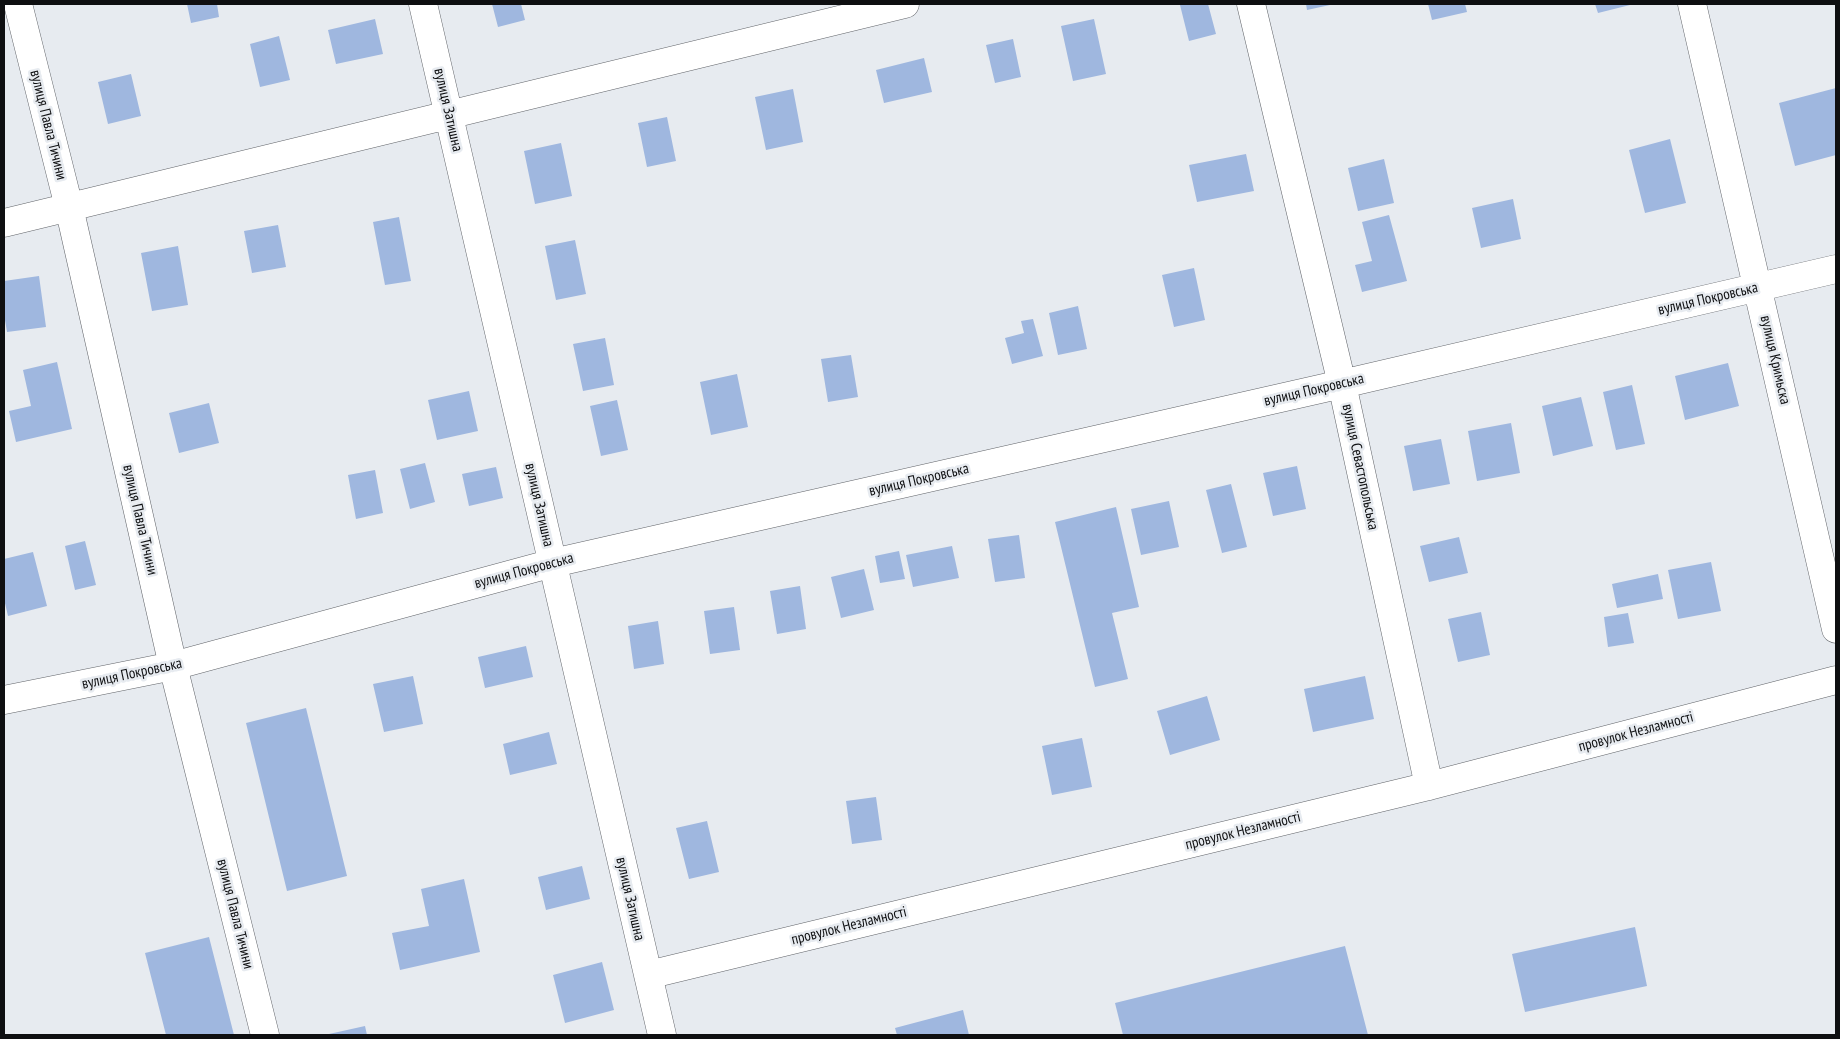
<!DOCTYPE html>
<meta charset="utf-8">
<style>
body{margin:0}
#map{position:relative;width:1840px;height:1039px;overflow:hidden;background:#e7ebf0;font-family:"PT Sans Narrow",sans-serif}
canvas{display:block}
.frame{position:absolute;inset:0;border:5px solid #0e0f11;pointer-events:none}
</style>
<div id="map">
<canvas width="1840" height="1039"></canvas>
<div class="frame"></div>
</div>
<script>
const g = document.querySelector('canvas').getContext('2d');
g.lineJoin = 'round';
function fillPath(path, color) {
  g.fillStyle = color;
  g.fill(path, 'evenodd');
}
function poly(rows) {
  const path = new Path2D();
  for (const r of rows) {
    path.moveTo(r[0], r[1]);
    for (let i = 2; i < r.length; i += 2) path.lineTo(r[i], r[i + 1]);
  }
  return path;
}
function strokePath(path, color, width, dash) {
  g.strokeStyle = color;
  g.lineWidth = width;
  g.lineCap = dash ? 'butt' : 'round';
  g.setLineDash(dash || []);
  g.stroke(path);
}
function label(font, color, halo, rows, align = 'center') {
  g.font = font + ' "PT Sans Narrow",sans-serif';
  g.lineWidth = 5;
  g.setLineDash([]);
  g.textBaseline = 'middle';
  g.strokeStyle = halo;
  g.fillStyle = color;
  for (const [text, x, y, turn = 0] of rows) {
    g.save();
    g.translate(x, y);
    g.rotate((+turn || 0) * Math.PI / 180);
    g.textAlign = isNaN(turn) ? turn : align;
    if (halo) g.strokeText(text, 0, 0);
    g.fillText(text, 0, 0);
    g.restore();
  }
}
const building = poly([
 [187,4,217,4,219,17,191,23],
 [492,4,521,4,525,20,498,27],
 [1186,4,1208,4,1216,34,1189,41,1180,5],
 [1306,4,1330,4,1330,5,1307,10],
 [1428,4,1465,4,1467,12,1432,20],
 [1595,4,1634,4,1598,13],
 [375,19,383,54,336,64,328,30],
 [1094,19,1106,74,1073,81,1061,26],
 [279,36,290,80,260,87,250,44],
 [1013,39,1021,77,995,83,986,45],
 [924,58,932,92,884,103,876,70],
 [131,74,141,116,108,124,98,82],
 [1836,88,1836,155,1795,166,1779,103],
 [793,89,803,142,766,150,755,97],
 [667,117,676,161,647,167,638,123],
 [1670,139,1686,203,1645,213,1629,150],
 [561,143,572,196,535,204,524,151],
 [1246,154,1254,191,1197,202,1189,165],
 [1384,159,1394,203,1358,211,1348,168],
 [1513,199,1521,239,1481,248,1472,208],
 [1389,215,1407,281,1362,292,1355,265,1372,261,1362,222],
 [399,217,411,281,385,285,373,222],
 [278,225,286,267,252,273,244,231],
 [575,240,586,294,556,300,545,246],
 [178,246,188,305,152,311,141,253],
 [1194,268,1205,320,1174,327,1162,275],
 [39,276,46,327,7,332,4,314,4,281],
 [1078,306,1087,349,1058,355,1049,313],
 [1033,319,1043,356,1012,364,1005,338,1024,333,1021,321],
 [605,338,614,385,583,391,573,344],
 [851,355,858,397,828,402,821,359],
 [57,362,72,429,16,442,9,411,31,406,23,370],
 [1728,363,1739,406,1685,420,1675,376],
 [737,374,748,427,711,435,700,382],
 [1632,385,1645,444,1616,450,1603,392],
 [469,391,478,431,437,440,428,400],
 [1581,397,1593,446,1553,456,1542,406],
 [617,400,628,450,601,456,590,406],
 [209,403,219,443,179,453,169,413],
 [1511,423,1520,473,1477,481,1468,431],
 [1441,439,1450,484,1413,491,1404,446],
 [425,463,435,502,410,509,400,469],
 [1297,466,1306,509,1273,516,1263,473],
 [496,467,503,498,469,506,462,474],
 [375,470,383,513,356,519,348,475],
 [1231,484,1247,547,1222,553,1206,490],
 [1169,501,1179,547,1141,555,1131,509],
 [1116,507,1139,607,1112,613,1128,679,1095,687,1055,522],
 [1019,535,1025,578,995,582,988,539],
 [1459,537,1468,573,1429,582,1420,546],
 [85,541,96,585,75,590,65,546],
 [952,546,959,578,913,587,906,555],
 [899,551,905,579,880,583,875,556],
 [33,552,47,606,8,616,4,599,4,559],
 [1711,562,1721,611,1678,619,1668,570],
 [864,569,874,610,841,618,831,577],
 [1658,574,1663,599,1617,608,1612,584],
 [800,586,806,629,777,634,770,591],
 [734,607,740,650,710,654,704,611],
 [1481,612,1490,655,1458,662,1448,619],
 [1628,613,1634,643,1608,647,1604,617],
 [658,621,664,664,634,669,628,626],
 [526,646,533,677,485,688,478,657],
 [413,676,423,724,384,732,373,684],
 [1365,676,1374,719,1313,732,1304,689],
 [1207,696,1220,740,1170,755,1157,711],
 [306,708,347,876,287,891,246,723],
 [549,732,557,764,510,775,503,744],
 [1082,738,1092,787,1052,795,1042,746],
 [876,797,882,840,852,844,846,801],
 [707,821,719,872,689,879,676,828],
 [582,866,590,899,546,910,538,877],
 [464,879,480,952,400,970,392,933,429,926,421,889],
 [1635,927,1647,986,1525,1012,1512,954],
 [209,937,234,1035,166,1035,145,953],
 [1345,946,1368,1035,1123,1035,1115,1003],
 [602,962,614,1010,565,1023,553,975],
 [963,1010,969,1035,897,1035,895,1028],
 [365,1026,367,1035,329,1035,329,1034]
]);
const street = poly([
 [18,4,69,207,173,666,265,1035],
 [423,4,662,1035],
 [1251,4,1342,384,1429,786],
 [1692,4,1836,629],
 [4,223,905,4],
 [4,700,173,666,553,563,1342,384,1836,269],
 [648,975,1429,786,1836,680]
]);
const streetNames = [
 ["вулиця Затишна",448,110,77],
 ["вулиця Павла Тичини",48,125,76],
 ["вулиця Покровська",1708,299,-13],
 ["вулиця Кримьска",1775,360,77],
 ["вулиця Покровська",1314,390,-13],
 ["вулиця Севастопольська",1360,467,78],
 ["вулиця Покровська",919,480,-13],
 ["вулиця Затишна",539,505,77],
 ["вулиця Павла Тичини",140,520,77],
 ["вулиця Покровська",524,571,-15],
 ["вулиця Покровська",132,674,-12],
 ["провулок Незламності",1636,732,-15],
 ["провулок Незламності",1243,831,-14],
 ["вулиця Затишна",630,899,77],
 ["вулиця Павла Тичини",235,914,76],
 ["провулок Незламності",849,926,-14]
];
fillPath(building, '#9fb7df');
strokePath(street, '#62656a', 29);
strokePath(street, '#fff', 28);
label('15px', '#0e0f11', '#e7ebf0', streetNames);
</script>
